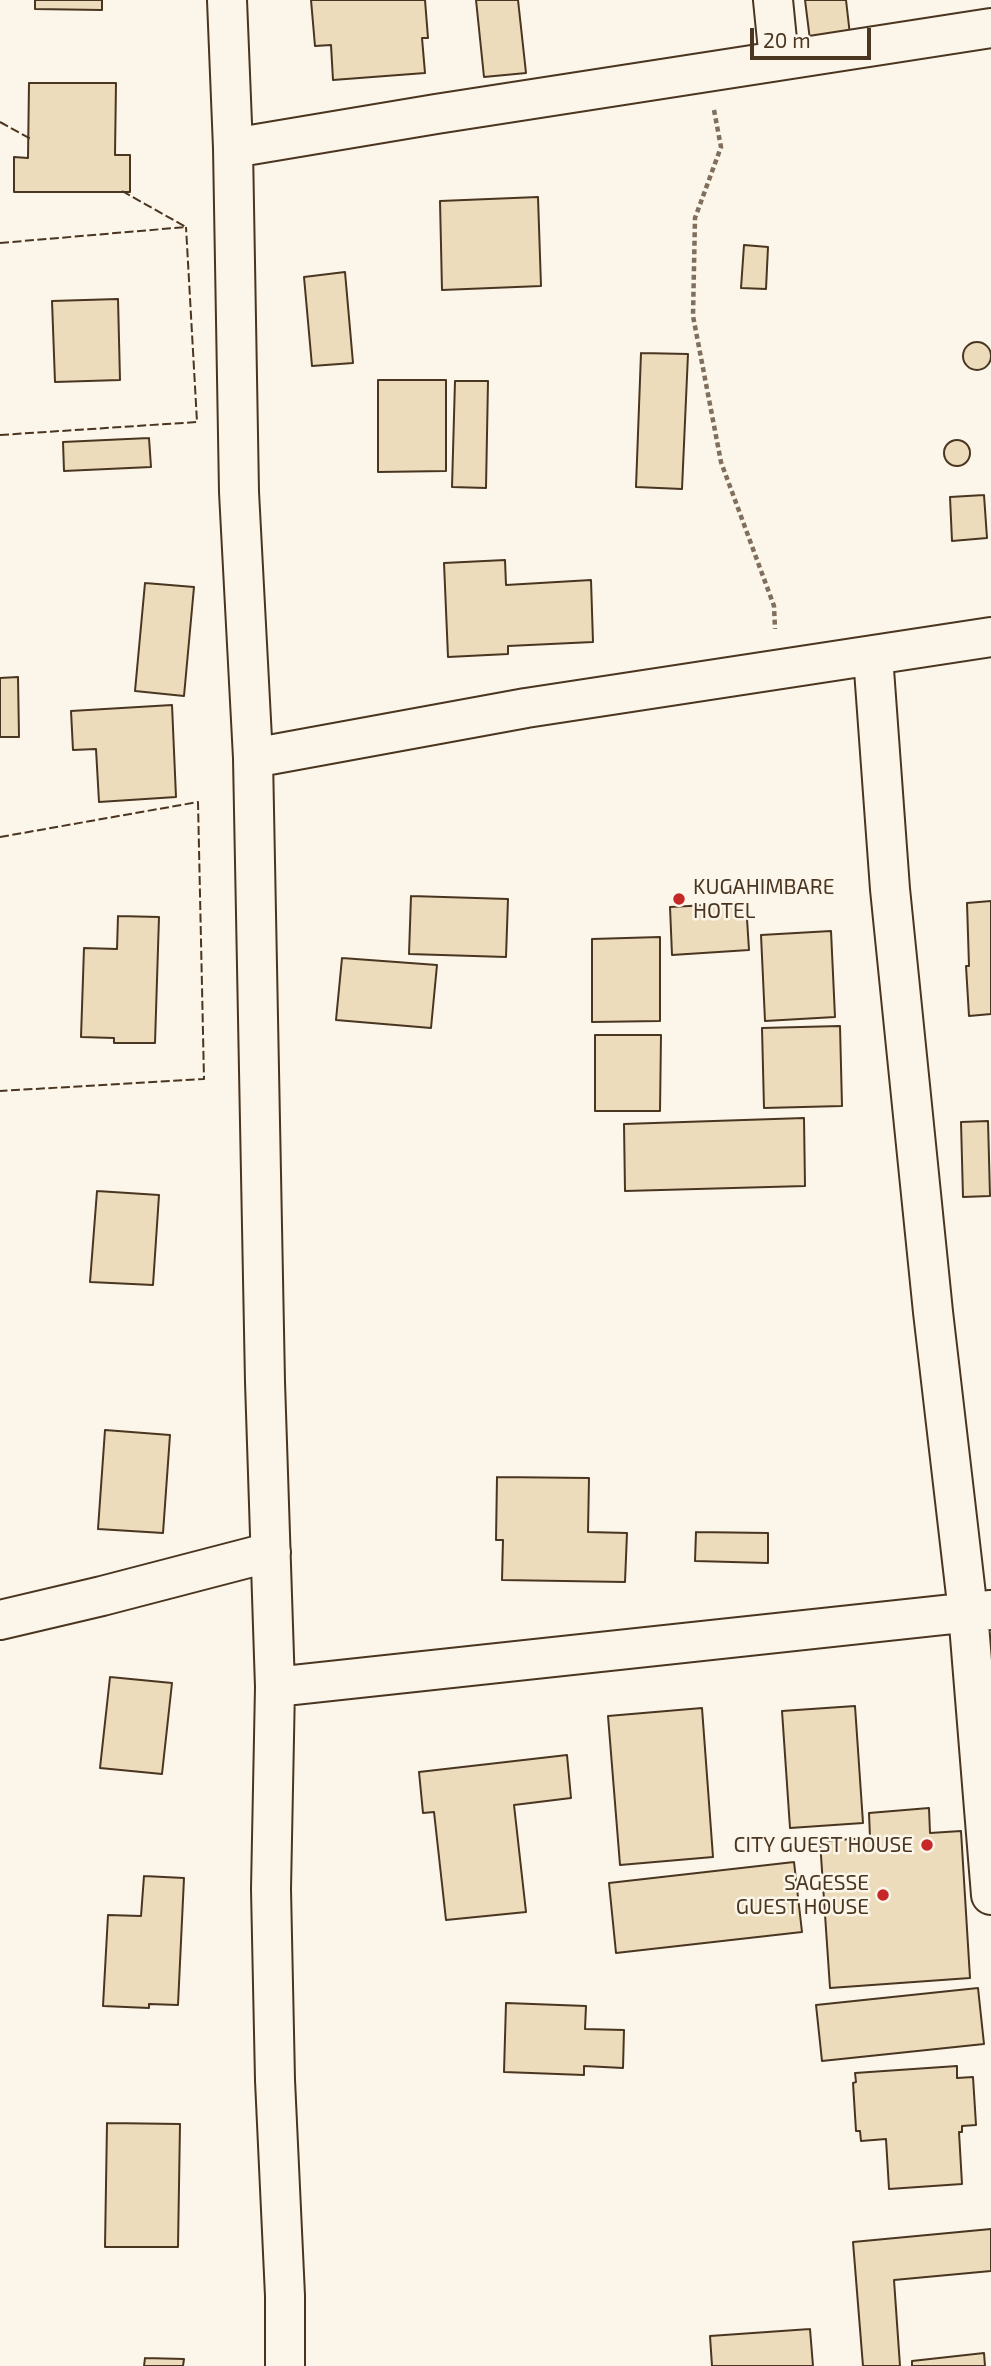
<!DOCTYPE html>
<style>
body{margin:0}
#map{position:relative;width:991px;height:2366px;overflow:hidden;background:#fbf6e9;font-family:"Exo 2",sans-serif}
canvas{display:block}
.scale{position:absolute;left:750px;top:28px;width:121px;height:32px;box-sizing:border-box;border:4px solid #4a3520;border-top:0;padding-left:9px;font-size:21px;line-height:24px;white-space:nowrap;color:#4a3520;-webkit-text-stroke:5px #fbf6e9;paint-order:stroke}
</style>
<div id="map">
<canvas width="991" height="2366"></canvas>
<div class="scale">20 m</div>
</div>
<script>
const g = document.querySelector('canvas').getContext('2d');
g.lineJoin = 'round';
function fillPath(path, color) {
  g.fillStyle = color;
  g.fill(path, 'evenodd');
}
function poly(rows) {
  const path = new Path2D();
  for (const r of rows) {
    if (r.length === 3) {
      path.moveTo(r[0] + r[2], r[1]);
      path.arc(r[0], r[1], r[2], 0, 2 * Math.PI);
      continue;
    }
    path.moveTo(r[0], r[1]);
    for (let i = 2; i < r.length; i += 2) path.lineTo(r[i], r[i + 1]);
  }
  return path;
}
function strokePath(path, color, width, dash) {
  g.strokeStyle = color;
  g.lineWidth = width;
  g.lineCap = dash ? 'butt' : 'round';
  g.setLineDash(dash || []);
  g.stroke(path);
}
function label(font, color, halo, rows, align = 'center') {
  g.font = font + ' "Exo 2",sans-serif';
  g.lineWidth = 5;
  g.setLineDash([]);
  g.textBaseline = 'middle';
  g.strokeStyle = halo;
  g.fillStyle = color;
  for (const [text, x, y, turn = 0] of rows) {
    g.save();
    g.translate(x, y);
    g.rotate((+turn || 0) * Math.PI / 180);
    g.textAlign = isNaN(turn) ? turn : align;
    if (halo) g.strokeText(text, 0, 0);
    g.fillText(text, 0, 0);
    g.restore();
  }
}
const building = poly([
 [35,0,102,0,102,10,35,9,35,0],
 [311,0,425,0,428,38,422,38,425,73,333,80,331,45,315,46,311,0],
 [476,0,518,0,526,73,484,77,476,0],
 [805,0,846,0,850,35,810,40,805,0],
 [29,83,116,83,115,155,130,155,130,192,14,192,14,157,28,158,29,83],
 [538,197,541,286,442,290,440,201,538,197],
 [744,245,768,247,766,289,741,288,744,245],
 [345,272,353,363,312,366,304,277,345,272],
 [118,299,120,380,55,382,52,301,118,299],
 [977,356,14],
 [641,353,688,354,682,489,636,487,641,353],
 [378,380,446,380,446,471,378,472,378,380],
 [455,381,488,381,486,488,452,487,455,381],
 [149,438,151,467,64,471,63,442,149,438],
 [957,453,13],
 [984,495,987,538,952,541,950,497,984,495],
 [505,560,506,585,591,580,593,642,508,646,508,654,448,657,444,563,505,560],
 [145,583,194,587,184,696,135,691,145,583],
 [18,677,19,737,0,737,0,678,18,677],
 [172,705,176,797,99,802,96,749,73,750,71,711,172,705],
 [411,896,508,899,506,957,409,954,411,896],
 [991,901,991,1014,969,1016,966,966,969,966,967,903,991,901],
 [746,903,749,950,672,955,670,907,746,903],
 [118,916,159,917,155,1043,114,1043,114,1038,81,1037,84,948,117,949,118,916],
 [831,931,835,1017,765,1021,761,935,831,931],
 [660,937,660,1021,592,1022,592,939,660,937],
 [342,958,437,965,431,1028,336,1020,342,958],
 [840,1026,842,1106,764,1108,762,1028,840,1026],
 [595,1035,661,1035,660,1111,595,1111,595,1035],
 [804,1118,805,1186,625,1191,624,1124,804,1118],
 [988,1121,990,1196,963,1197,961,1122,988,1121],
 [97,1191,159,1195,153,1285,90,1282,97,1191],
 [105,1430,170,1435,163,1533,98,1529,105,1430],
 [497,1477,589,1478,588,1532,627,1533,625,1582,502,1580,503,1540,496,1540,497,1477],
 [696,1532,768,1533,768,1563,695,1561,696,1532],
 [110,1677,172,1683,162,1774,100,1768,110,1677],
 [855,1706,863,1823,790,1828,782,1711,855,1706],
 [702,1708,713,1857,620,1865,608,1716,702,1708],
 [567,1755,571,1798,514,1805,526,1912,446,1920,434,1812,423,1813,419,1772,567,1755],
 [929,1808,930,1833,961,1831,970,1978,830,1988,820,1841,870,1838,869,1813,929,1808],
 [794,1862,802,1932,616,1953,609,1883,794,1862],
 [144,1876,184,1878,178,2005,149,2004,149,2008,103,2006,108,1915,141,1916,144,1876],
 [978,1988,984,2044,822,2061,816,2005,978,1988],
 [506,2003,586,2006,585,2029,624,2030,623,2068,584,2066,584,2075,504,2072,506,2003],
 [957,2066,957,2078,973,2077,976,2125,962,2126,962,2132,959,2132,962,2184,889,2189,886,2139,861,2141,860,2131,856,2131,853,2083,856,2082,855,2073,957,2066],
 [107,2123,180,2124,178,2247,105,2247,107,2123],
 [991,2229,991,2271,894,2280,900,2366,863,2366,853,2242,991,2229],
 [810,2329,813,2366,712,2366,710,2336,810,2329],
 [984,2353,985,2366,912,2366,912,2361,984,2353],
 [145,2358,184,2359,183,2366,144,2366,145,2358]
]);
const path = poly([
 [714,110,721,147,695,218,693,316,721,462,774,606,775,629]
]);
const minor = poly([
 [227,0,233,148,239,492,253,758,265,1382,275,1687,271,1889,275,2080,285,2296,285,2366],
 [773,0,779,60],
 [233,148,436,114,991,28],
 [873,656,890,889,933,1312,968,1612,991,1895],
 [253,758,526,708,991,637],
 [0,1620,102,1596,271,1552],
 [275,1687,991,1610]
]);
const fence = poly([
 [0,122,31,139],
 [122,191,186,227],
 [0,243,186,227],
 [0,435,197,422,186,227],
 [0,837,198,802,204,1079,0,1091]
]);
const markers = [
 [679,899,7,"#c62828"],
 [927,1845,7,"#c62828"],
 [883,1895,7,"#c62828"]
];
const poiNames = [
 ["KUGAHIMBARE",693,887,"left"],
 ["HOTEL",693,911,"left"],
 ["CITY GUEST HOUSE",913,1845],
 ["SAGESSE",869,1883],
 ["GUEST HOUSE",869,1907]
];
fillPath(building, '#ecdcbc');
strokePath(building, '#4a3520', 2);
strokePath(minor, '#4a3520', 42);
strokePath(path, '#7f6f5c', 4.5, [5, 3.5]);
strokePath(minor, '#fbf6e9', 38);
strokePath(fence, '#4a3520', 2, [9, 3.5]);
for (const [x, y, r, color] of markers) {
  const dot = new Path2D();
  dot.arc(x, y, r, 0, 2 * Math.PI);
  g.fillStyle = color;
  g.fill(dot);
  strokePath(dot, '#fbf6e9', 2.5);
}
label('21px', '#4a3520', '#fbf6e9', poiNames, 'right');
</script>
